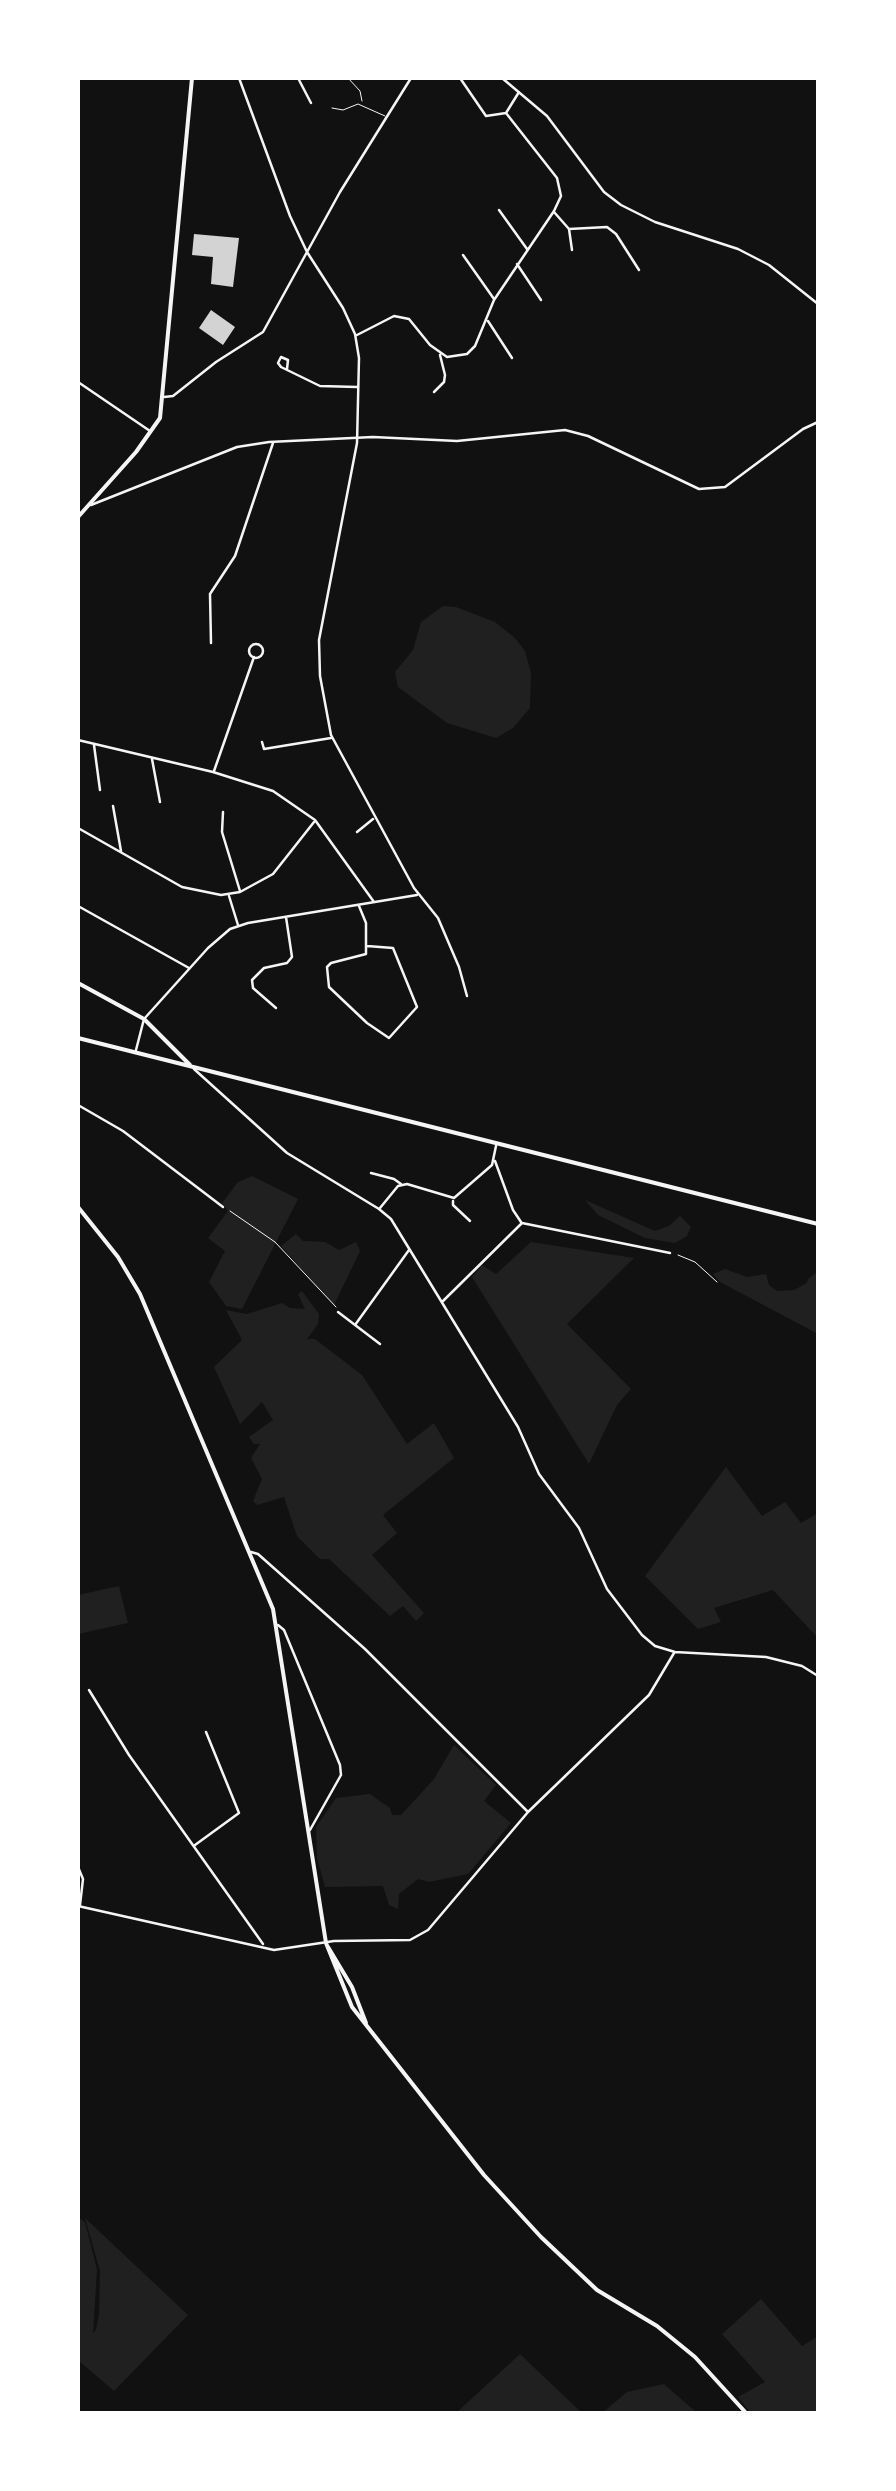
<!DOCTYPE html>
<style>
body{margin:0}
#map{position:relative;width:896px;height:2491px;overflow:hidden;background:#111;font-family:"PT Sans",sans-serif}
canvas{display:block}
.frame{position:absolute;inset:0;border:80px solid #fff;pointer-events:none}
</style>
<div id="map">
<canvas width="896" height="2491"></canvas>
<div class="frame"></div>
</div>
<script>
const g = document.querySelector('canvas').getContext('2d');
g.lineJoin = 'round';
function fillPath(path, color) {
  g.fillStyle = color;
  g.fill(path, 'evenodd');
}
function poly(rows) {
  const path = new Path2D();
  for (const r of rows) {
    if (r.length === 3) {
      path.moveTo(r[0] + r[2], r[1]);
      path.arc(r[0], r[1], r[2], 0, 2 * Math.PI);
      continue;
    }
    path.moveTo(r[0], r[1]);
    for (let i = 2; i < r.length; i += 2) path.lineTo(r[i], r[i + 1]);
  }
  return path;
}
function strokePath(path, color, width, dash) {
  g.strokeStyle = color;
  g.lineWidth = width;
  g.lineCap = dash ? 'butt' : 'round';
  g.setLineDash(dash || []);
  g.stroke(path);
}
const green = poly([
 [443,606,456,607,495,622,515,638,525,651,531,673,530,708,513,728,496,738,447,723,398,687,395,672,413,650,421,622],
 [252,1176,298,1199,242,1309,226,1306,209,1282,225,1251,208,1238,228,1211,222,1203,238,1182],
 [585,1200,655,1231,669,1226,680,1216,691,1227,687,1236,675,1243,645,1238,598,1215],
 [296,1234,303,1241,325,1242,339,1250,356,1242,360,1251,334,1305,281,1246],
 [531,1242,634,1258,567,1324,631,1389,617,1405,589,1464,472,1277,482,1265,496,1274],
 [725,1269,747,1277,766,1274,769,1285,777,1291,794,1290,807,1283,808,1279,818,1271,818,1334,720,1282,713,1274],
 [302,1291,319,1314,318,1324,307,1339,315,1339,362,1375,407,1444,434,1423,454,1458,383,1515,397,1533,372,1555,424,1613,416,1621,403,1606,390,1616,329,1559,320,1559,297,1536,284,1497,257,1505,253,1501,262,1479,251,1458,260,1444,254,1444,249,1437,273,1420,262,1402,240,1424,214,1367,242,1340,226,1310,247,1314,282,1303,290,1308,305,1309,298,1294],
 [726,1467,762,1516,785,1502,801,1523,818,1513,818,1638,773,1590,714,1608,721,1622,698,1629,645,1576],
 [119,1586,128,1623,78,1634,78,1595],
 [454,1745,496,1785,484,1801,511,1823,468,1874,429,1882,418,1879,399,1894,398,1909,389,1905,383,1886,325,1887,317,1858,316,1827,336,1798,370,1794,390,1808,392,1815,401,1815,434,1779],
 [78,2217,85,2222,97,2270,93,2333,96,2330,99,2314,100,2271,85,2218,188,2315,114,2391,78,2360],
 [761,2299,802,2346,818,2336,818,2413,751,2413,738,2397,765,2382,722,2334],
 [520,2354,582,2413,456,2413],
 [664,2384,697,2413,602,2413,627,2392]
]);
const building = poly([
 [194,234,239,238,233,287,211,284,213,257,192,255],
 [211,310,235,327,223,345,199,328]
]);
const path = poly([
 [230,1211,275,1242,336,1307],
 [678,1255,695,1262,717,1282]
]);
const service = poly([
 [348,78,360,91,362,101],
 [332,108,343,110,358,104,385,116]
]);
const minor = poly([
 [239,78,290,216,307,252,343,308,355,334,359,358,357,443,319,640,320,676,331,735,414,888,438,918,459,967,467,996],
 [298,78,311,103],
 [460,78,486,116,506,113],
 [502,78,547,116,604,192,621,205,655,222,738,249,769,265,818,304],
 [499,210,527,249],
 [554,212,569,229,572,250],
 [569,229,607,227,616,234,639,270],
 [463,255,494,299],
 [517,264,541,300],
 [488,321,512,358],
 [357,335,394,316,409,319,430,345,447,357,467,354,475,346,494,300,554,211,561,196,557,178,506,113,519,92],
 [287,369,288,360,281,357,278,363,281,367,320,386,357,387],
 [78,382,150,431],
 [434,392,444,382,445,375,440,355],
 [164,397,173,396,216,362,263,332,340,192,411,78],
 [211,643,210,594,235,556,273,443],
 [256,651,7],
 [78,740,213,772,273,791,315,820,374,902],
 [262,742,264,749,331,738],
 [94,745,100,790],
 [152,759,160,802],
 [214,771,254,657],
 [113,806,121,851],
 [223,812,222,832,240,891],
 [78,828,182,887,221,895,240,892,273,874,314,822],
 [357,832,373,819],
 [229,896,238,925],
 [78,906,189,968],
 [359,906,366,923,366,954,331,963,327,967,329,987,367,1023,389,1038,417,1007,393,948,367,946],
 [276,1008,253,988,252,980,264,968,287,963,292,957,286,917],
 [136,1050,144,1019,208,948,230,929,248,923,417,895],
 [194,1069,287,1153,379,1209,391,1219,518,1427,539,1474,579,1528,607,1589,642,1635,655,1646,675,1652,766,1657,802,1666,818,1676],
 [78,1105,123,1131,223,1207],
 [495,1161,513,1210,521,1222],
 [371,1173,394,1179,401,1184],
 [453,1201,453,1205,470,1221],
 [380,1208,398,1186,407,1184,454,1198,492,1165,496,1146],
 [522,1223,670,1253],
 [443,1301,522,1223],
 [338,1312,380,1344],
 [355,1325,409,1250],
 [251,1552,258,1554,365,1649,528,1812],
 [278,1625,284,1630,340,1765,341,1775,310,1830],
 [89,1690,129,1755,263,1944],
 [195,1845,239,1813,206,1732],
 [78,1867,83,1879,80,1905],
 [78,1906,274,1950,334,1941,410,1940,428,1930,528,1812,649,1695,674,1653]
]);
const tertiary = poly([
 [91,505,237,447,269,442,373,437,457,441,565,430,588,436,699,489,725,487,803,429,818,422]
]);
const secondary = poly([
 [78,517,136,452,160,418,192,78],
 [78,983,144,1019,190,1065],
 [78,1038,818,1224],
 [78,1207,118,1257,140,1294,273,1609,326,1943,352,2007,484,2175,541,2237,597,2290,657,2326,695,2357,747,2414],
 [328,1947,352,1987,366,2023]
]);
fillPath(green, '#202020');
fillPath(building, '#d3d3d3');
strokePath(path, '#f5f5f5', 1);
strokePath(service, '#f5f5f5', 1);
strokePath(minor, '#f5f5f5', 2.5);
strokePath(tertiary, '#f5f5f5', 2.5);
strokePath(secondary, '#f5f5f5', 4);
</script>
